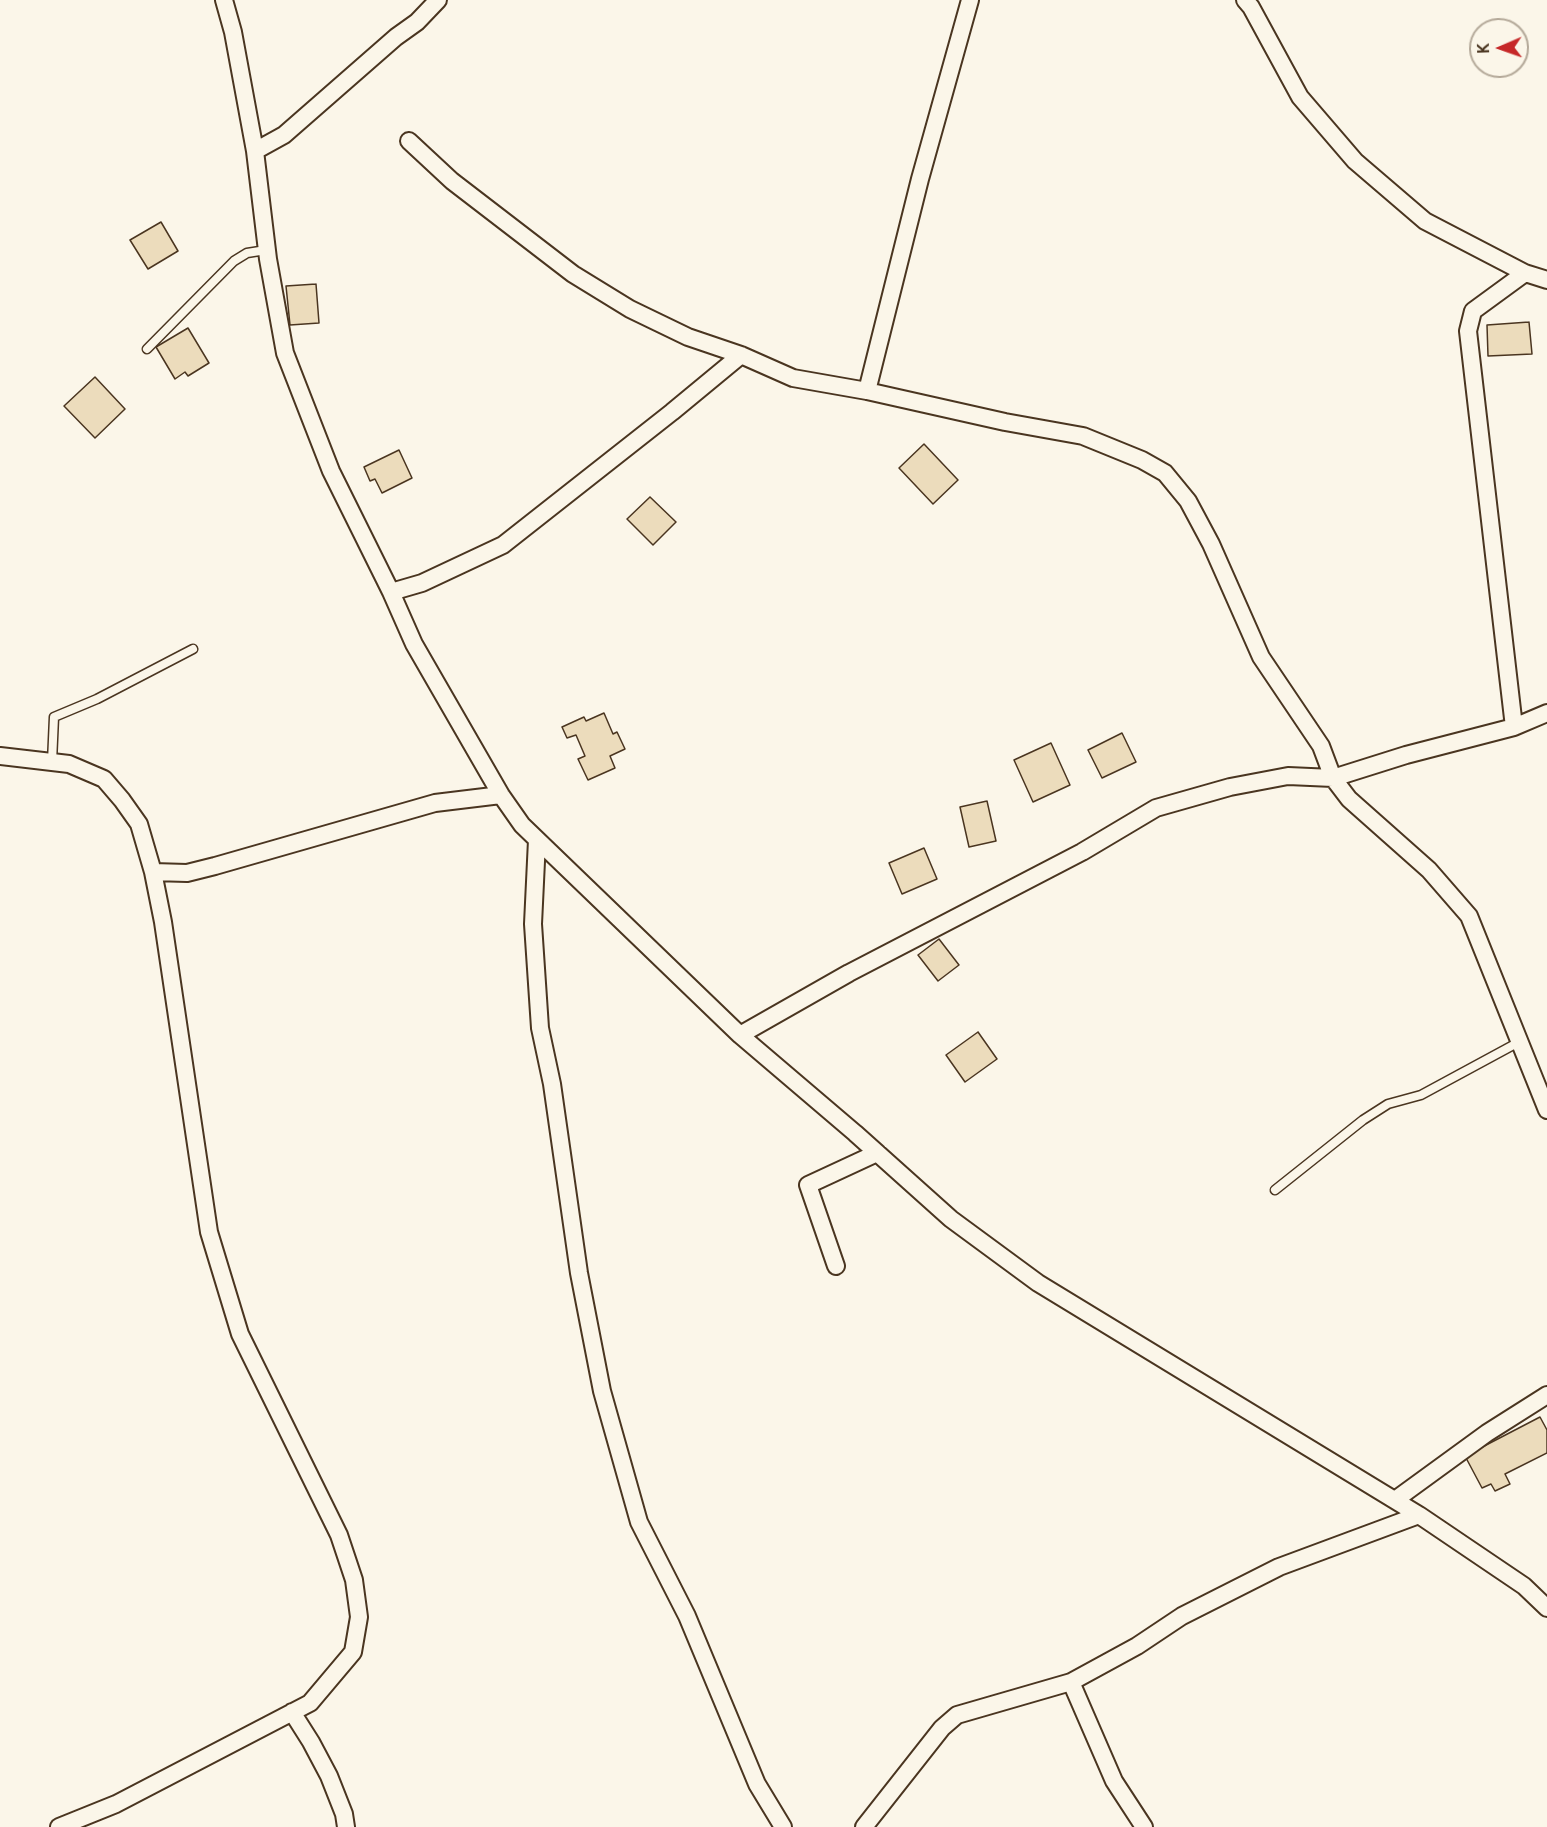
<!DOCTYPE html>
<style>
body{margin:0}
#map{position:relative;width:1547px;height:1827px;overflow:hidden;background:#fbf6e9;font-family:Ubuntu,sans-serif}
canvas{display:block}
.north{position:absolute;left:1469px;top:18px;width:60px;height:60px;box-sizing:border-box;background:#fbf6e9;border:2px solid #b4a999;border-radius:50%;rotate:268deg;font-size:16px;font-weight:700;line-height:24px;text-align:center;color:#4a3520}
.north::after{content:'';display:block;margin:auto;width:21px;height:27px;background:#c62828;clip-path:polygon(50% 0,100% 100%,50% 72%,0 100%)}
</style>
<div id="map">
<canvas width="1547" height="1827"></canvas>
<div class="north">K</div>
</div>
<script>
const g = document.querySelector('canvas').getContext('2d');
g.lineJoin = 'round';
function fillPath(path, color) {
  g.fillStyle = color;
  g.fill(path, 'evenodd');
}
function poly(rows) {
  const path = new Path2D();
  for (const r of rows) {
    path.moveTo(r[0], r[1]);
    for (let i = 2; i < r.length; i += 2) path.lineTo(r[i], r[i + 1]);
  }
  return path;
}
function strokePath(path, color, width, dash) {
  g.strokeStyle = color;
  g.lineWidth = width;
  g.lineCap = dash ? 'butt' : 'round';
  g.setLineDash(dash || []);
  g.stroke(path);
}
const building = poly([
 [161,222,178,251,148,269,130,240,161,222],
 [316,284,319,323,290,325,286,286,316,284],
 [1529,322,1532,354,1488,356,1487,325,1529,322],
 [188,328,209,363,188,376,185,372,175,379,156,347,188,328],
 [95,377,125,409,95,438,64,406,95,377],
 [924,444,958,480,933,504,899,468,924,444],
 [399,450,412,478,382,493,375,479,370,481,364,467,399,450],
 [650,497,676,522,653,545,627,519,650,497],
 [604,713,613,734,617,732,625,749,610,756,615,768,588,780,578,759,585,756,576,735,567,738,562,727,584,717,586,721,604,713],
 [1122,733,1136,762,1102,778,1088,750,1122,733],
 [1051,743,1070,785,1033,802,1014,760,1051,743],
 [987,801,996,841,969,847,960,807,987,801],
 [924,848,937,879,902,894,889,863,924,848],
 [939,939,959,965,938,981,918,955,939,939],
 [978,1032,997,1059,965,1082,946,1055,978,1032],
 [1540,1417,1547,1430,1547,1453,1505,1474,1510,1484,1495,1491,1491,1484,1482,1488,1465,1456,1540,1417]
]);
const lane = poly([
 [147,349,234,261,247,253,266,250],
 [52,762,54,717,97,699,193,649],
 [1275,1190,1363,1120,1388,1104,1421,1095,1519,1042]
]);
const street = poly([
 [224,0,233,32,255,151,268,259,285,353,331,471,391,592,414,644,501,795,522,825,740,1035,855,1133,951,1219,1038,1283,1419,1515,1524,1586,1547,1608],
 [1245,0,1251,7,1300,97,1355,161,1425,221,1525,273,1547,280],
 [409,141,452,181,573,274,630,309,688,337,741,355,793,378,867,391,1005,422,1083,436,1142,460,1165,473,1188,501,1211,544,1261,657,1321,746,1333,778,1349,799,1429,870,1469,916,1547,1110],
 [255,151,284,135,396,37,417,22,438,0],
 [867,391,920,179,970,0],
 [391,592,422,583,503,545,672,412,741,355],
 [1514,727,1468,331,1473,311,1525,273],
 [0,756,69,764,104,779,122,800,139,824,153,872,163,922,209,1232,240,1334,339,1535,354,1580,359,1617,353,1652,310,1703,116,1804,59,1827],
 [537,840,533,924,540,1028,552,1084,579,1273,602,1391,639,1522,687,1616,757,1784,783,1827],
 [153,872,187,873,215,866,435,803,501,795],
 [740,1035,849,973,1082,852,1156,808,1230,787,1288,776,1333,778,1406,755,1514,727,1547,713],
 [836,1266,808,1185,877,1153],
 [1395,1500,1487,1433,1547,1395],
 [1071,1682,1114,1781,1144,1827],
 [292,1712,311,1742,329,1776,344,1814,346,1827],
 [864,1827,942,1728,957,1715,1071,1682,1137,1646,1182,1616,1279,1567,1419,1515]
]);
fillPath(building, '#ecdcbc');
strokePath(building, '#4a3520', 1.5);
strokePath(lane, '#4a3520', 11);
strokePath(street, '#4a3520', 20);
strokePath(lane, '#fbf6e9', 8);
strokePath(street, '#fbf6e9', 16);
</script>
